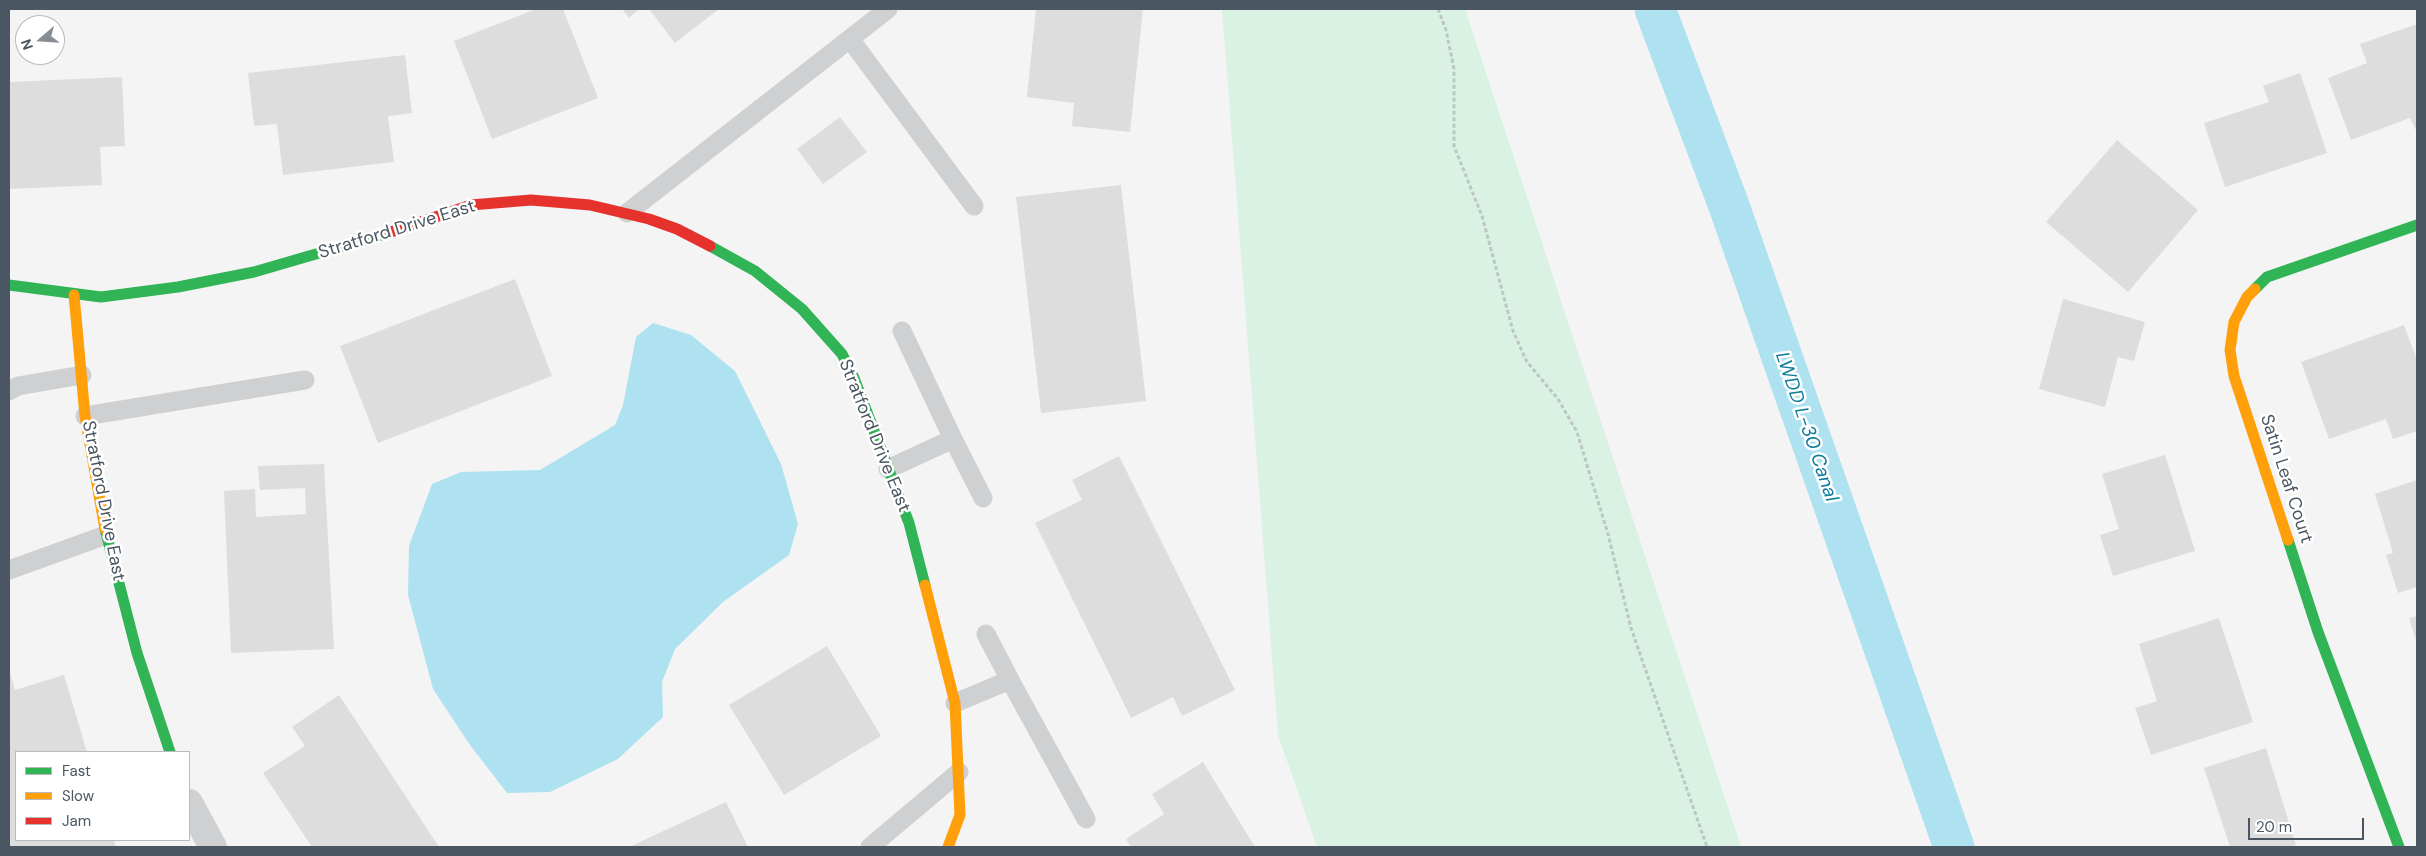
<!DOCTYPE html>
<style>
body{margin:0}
#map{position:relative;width:2426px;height:856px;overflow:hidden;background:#f4f4f4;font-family:"DM Sans",sans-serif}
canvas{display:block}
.frame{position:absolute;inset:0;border:10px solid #4a5661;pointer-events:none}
.legend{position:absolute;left:15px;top:751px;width:175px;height:90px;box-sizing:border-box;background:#fff;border:1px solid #b7bbc0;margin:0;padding:6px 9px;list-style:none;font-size:15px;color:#4a5661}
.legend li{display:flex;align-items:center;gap:10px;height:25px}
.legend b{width:25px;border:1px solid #b7bbc0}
.north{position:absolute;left:15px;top:15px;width:50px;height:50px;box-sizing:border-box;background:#fff;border:1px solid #b7bbc0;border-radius:50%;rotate:251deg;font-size:14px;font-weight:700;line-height:20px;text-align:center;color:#4a5661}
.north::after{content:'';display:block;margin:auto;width:18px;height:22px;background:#868d94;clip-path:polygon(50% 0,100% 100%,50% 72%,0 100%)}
.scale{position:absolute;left:2248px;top:818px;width:116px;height:22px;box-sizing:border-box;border:2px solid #4a5661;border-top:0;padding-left:6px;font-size:15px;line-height:18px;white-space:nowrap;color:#4a5661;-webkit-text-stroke:4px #fff;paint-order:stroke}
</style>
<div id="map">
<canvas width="2426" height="856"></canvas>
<div class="frame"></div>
<ul class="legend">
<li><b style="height:6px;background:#30b455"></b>Fast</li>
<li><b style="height:6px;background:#ff9f0a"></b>Slow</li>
<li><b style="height:6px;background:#e5322d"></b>Jam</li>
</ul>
<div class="north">N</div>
<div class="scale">20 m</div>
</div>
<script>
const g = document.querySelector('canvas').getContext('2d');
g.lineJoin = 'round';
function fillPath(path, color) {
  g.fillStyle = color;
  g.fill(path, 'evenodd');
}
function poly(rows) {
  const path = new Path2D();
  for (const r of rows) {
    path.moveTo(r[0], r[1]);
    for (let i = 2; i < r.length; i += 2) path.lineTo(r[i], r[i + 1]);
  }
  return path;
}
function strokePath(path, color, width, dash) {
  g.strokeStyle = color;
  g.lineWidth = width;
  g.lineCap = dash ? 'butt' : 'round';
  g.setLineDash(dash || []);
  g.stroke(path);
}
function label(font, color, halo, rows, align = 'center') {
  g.font = font + ' "DM Sans",sans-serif';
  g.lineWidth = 5;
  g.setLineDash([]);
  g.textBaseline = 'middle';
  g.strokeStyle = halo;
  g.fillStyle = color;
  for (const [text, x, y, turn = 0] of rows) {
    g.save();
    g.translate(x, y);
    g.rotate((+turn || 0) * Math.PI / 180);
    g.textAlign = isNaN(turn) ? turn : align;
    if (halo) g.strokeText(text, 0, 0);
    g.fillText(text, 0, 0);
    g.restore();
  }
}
const green = poly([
 [1222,9,1465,9,1741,847,1317,847,1278,735]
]);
const water = poly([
 [653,323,691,335,735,371,781,464,798,524,789,555,723,602,675,649,662,682,663,717,618,759,550,792,507,793,470,745,433,689,408,595,409,546,432,484,461,472,540,470,615,425,623,405,636,337]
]);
const canal = poly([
 [1655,9,1729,206,1954,847]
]);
const building = poly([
 [536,9,563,9,598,98,492,139,454,41],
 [622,9,639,9,629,18],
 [649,9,719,9,675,43],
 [1036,9,1143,9,1130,132,1072,126,1074,103,1027,97],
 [2417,24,2417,132,2410,118,2351,140,2328,78,2367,63,2360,44],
 [405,55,412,113,388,116,394,162,283,175,277,124,254,126,248,73],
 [2300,73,2327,153,2225,187,2204,123,2269,102,2263,86],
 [122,77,125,146,100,147,102,185,9,189,9,82],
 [840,117,867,152,823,184,797,149],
 [2117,140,2198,210,2128,292,2046,222],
 [1121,185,1146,401,1041,413,1016,197],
 [515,279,552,376,378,443,340,346],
 [2063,299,2145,322,2134,361,2118,357,2105,407,2039,389],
 [2404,325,2417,360,2417,431,2393,439,2386,419,2329,439,2301,362],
 [2165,455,2195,551,2113,576,2100,535,2119,529,2102,474],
 [1119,456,1235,690,1182,716,1173,697,1131,718,1035,523,1082,500,1072,480],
 [324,464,334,649,231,653,224,491,255,489,256,517,306,514,305,488,260,490,258,466],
 [2417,480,2417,587,2398,593,2386,555,2393,553,2375,494],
 [2417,616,2417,644,2409,618],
 [2219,618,2253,722,2151,755,2135,708,2157,701,2139,644],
 [827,646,881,736,784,795,729,705],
 [9,669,15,690,64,675,87,752,16,752,16,840,114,840,116,847,9,847],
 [339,695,439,847,312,847,263,773,305,746,292,727],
 [2266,748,2296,845,2289,847,2230,847,2204,768],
 [1203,762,1255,847,1131,847,1126,839,1164,814,1152,794],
 [726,802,748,847,629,847]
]);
const path = poly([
 [1438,9,1446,30,1454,69,1454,146,1482,216,1513,331,1527,362,1558,399,1577,432,1608,534,1631,628,1707,847]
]);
const lane = poly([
 [850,39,974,206],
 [627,213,888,9],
 [9,391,18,386,82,375],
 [85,416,305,380],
 [953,439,983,498],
 [888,469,953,439,902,331],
 [9,570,106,535],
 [986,634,1010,680],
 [955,703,1010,680,1086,819],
 [870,847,959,772]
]);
const street = poly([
 [189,803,213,847]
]);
const fast = poly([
 [710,246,755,271,802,309,842,354,854,378,909,523,925,585],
 [9,285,101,297,178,287,254,272,388,233],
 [2255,289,2267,277,2417,225],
 [105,529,137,653,170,752],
 [2288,540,2318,632,2399,847]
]);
const slow = poly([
 [2255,289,2247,297,2234,322,2230,350,2234,376,2288,540],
 [74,295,85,416,105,529],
 [925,585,955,703,960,815,948,847]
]);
const jam = poly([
 [388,233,471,205,531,200,590,205,649,219,677,229,710,246]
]);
const streetNames = [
 ["Stratford Drive East",397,230,-17],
 ["Stratford Drive East",874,436,68],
 ["Satin Leaf Court",2286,479,72],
 ["Stratford Drive East",103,501,79]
];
const waterNames = [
 ["LWDD L-30 Canal",1806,427,71]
];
fillPath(green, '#d9f2e3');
fillPath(water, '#aee2f0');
strokePath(canal, '#aee2f0', 41);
fillPath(building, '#ddddde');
strokePath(path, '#bcc7c4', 3, [4, 2.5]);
strokePath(lane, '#ced0d2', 19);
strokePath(street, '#ced0d2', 28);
strokePath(fast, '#30b455', 11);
strokePath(slow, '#ff9f0a', 11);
strokePath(jam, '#e5322d', 11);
label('18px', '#4a5661', '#fff', streetNames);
label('italic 19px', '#0c7c9b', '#fff', waterNames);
</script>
